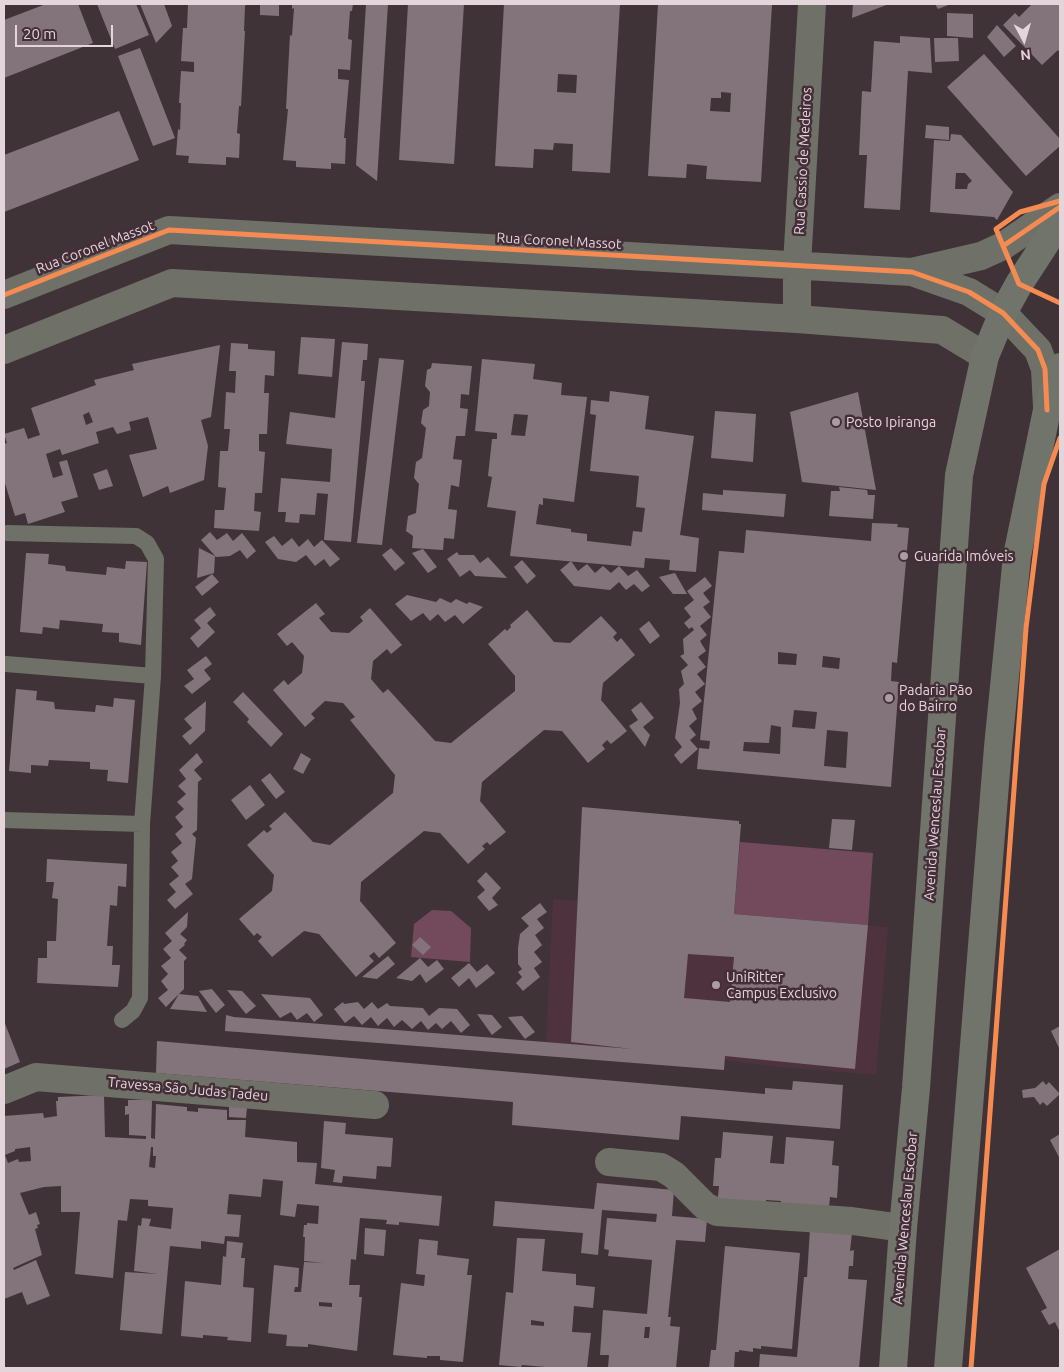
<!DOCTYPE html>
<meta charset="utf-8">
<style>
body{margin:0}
#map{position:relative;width:1064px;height:1372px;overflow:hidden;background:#3f3338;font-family:Ubuntu,sans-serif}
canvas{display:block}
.frame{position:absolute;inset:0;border:5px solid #e4d5db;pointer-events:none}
.north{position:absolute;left:999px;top:15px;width:50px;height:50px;-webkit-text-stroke:4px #442e37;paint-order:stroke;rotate:174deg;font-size:14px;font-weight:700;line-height:20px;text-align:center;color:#e4d5db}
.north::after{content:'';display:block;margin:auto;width:18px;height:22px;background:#e4d5db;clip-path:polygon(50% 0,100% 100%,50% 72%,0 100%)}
.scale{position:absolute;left:15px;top:25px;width:98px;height:22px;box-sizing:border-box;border:2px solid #e4d5db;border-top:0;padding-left:6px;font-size:15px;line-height:18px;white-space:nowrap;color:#e4d5db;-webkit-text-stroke:4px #442e37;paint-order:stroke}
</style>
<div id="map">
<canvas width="1064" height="1372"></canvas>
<div class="frame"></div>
<div class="north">N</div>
<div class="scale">20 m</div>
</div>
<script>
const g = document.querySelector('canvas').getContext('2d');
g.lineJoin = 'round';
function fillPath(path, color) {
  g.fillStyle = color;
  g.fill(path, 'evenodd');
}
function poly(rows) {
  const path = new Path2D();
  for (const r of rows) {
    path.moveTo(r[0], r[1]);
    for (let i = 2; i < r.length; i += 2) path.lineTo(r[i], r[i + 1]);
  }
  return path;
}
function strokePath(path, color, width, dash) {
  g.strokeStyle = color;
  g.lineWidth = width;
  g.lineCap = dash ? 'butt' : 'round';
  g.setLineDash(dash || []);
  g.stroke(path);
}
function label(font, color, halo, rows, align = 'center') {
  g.font = font + ' Ubuntu,sans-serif';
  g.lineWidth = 5;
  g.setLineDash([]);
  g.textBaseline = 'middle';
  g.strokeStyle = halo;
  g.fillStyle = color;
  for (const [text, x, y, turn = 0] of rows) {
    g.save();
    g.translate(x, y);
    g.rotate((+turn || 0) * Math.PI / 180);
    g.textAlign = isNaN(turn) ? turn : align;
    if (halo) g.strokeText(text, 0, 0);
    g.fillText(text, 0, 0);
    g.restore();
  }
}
const built = poly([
 [553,899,888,927,876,1075,768,1066,724,1060,546,1042]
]);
const green = poly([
 [740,842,873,853,868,925,734,914],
 [432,910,451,911,471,928,470,962,411,957,414,924]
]);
const building = poly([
 [46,4,78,4,93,43,4,78,4,20],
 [97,4,136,4,149,35,115,49],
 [140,4,164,4,172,26,156,43],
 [188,4,247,4,245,6,244,31,245,31,241,106,239,106,237,133,240,134,239,158,226,157,226,165,188,163,189,156,176,155,178,129,180,130,181,103,179,103,181,71,194,72,194,62,181,61,183,28,187,28],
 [260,4,279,4,279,16,260,15],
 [292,4,353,4,352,11,350,11,348,39,352,40,350,70,338,69,338,79,349,80,344,138,346,138,345,164,331,163,331,169,296,167,296,161,283,160,288,109,286,109,290,35,292,36,294,8,292,9],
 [366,4,388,4,377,181,356,165],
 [408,4,464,4,454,164,399,160],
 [504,4,620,4,610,173,572,171,573,144,554,143,553,150,534,149,533,168,495,166],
 [558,74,577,75,576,93,557,92],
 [658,4,772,5,761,182,706,179,707,166,687,164,686,178,648,176],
 [721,92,731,93,730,112,710,111,711,98,721,98],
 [853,4,889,4,852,18],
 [935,4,951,4,938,9],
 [1032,4,1060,4,1060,53,1058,50,1042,65,1003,25,1015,13,1019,17],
 [947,13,973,14,973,38,947,36],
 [997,25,1016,46,1004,57,987,37],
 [900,36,930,38,932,73,908,71,900,210,864,208,867,155,859,155,862,91,871,92,874,41,900,43],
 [934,38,958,38,959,61,935,62],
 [140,48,175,138,153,146,118,56],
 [984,54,1060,139,1060,146,1026,176,947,87],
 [119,111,139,160,4,212,4,155],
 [926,125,949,127,949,140,925,138],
 [951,134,961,135,1013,192,997,220,994,217,930,212,934,140,950,141],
 [956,173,965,173,972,181,968,184,967,189,955,189],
 [301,337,335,339,332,377,298,374],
 [342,342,368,344,367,360,363,360,361,381,365,381,351,542,324,540,328,494,317,493,315,515,300,514,299,523,285,522,286,512,278,512,281,478,330,482,332,449,286,444,290,412,335,418],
 [231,343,248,344,248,349,275,351,274,376,265,375,264,393,269,393,267,434,259,434,259,451,265,452,262,493,255,493,254,511,261,512,259,531,214,528,215,510,224,510,226,488,218,487,220,451,228,451,230,429,224,429,226,392,235,393,236,371,229,371],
 [220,345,211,417,201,420,208,446,204,480,170,493,168,486,143,497,129,455,157,449,148,417,129,422,131,430,117,434,113,427,96,432,99,443,62,455,60,449,46,454,53,478,63,475,59,462,67,460,78,497,61,502,65,512,28,524,25,513,15,516,4,480,4,444,7,443,4,434,24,428,28,439,40,435,31,408,96,385,94,380,134,370,132,364],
 [89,412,93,422,86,425,83,415],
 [379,358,404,360,382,545,357,543],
 [482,359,535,364,533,379,562,383,561,395,587,397,574,502,543,498,543,505,539,504,536,524,571,529,571,532,587,534,587,541,631,546,633,531,642,532,645,508,636,507,639,476,590,471,596,415,590,414,591,400,609,402,610,391,649,396,645,429,694,436,680,535,699,538,696,572,669,570,670,560,645,558,644,568,510,556,516,511,487,507,492,477,488,476,492,439,497,439,497,433,475,431],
 [514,414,528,415,525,436,511,435],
 [432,363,472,366,469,395,461,394,460,408,468,409,465,436,456,436,453,459,462,460,459,487,451,485,448,509,457,510,454,539,444,538,443,550,412,548,413,536,406,531,408,516,416,513,419,484,414,478,416,462,422,458,426,428,421,423,423,410,429,406,430,392,425,386,427,370,431,368],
 [858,392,876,490,802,482,790,412],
 [715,411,756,414,753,462,711,458],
 [107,469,113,486,99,490,93,474],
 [839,487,867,490,868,495,875,495,873,519,829,516,831,491,840,491],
 [723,490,786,494,784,517,702,510,703,493,723,495],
 [872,523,898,524,897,527,909,528,897,663,892,662,891,681,899,682,891,787,697,769,699,748,709,749,710,741,700,740,719,551,744,553,746,530,871,541],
 [778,652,797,654,796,665,778,664],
 [823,656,840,658,839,669,822,667],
 [794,710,817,712,815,729,792,727],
 [771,725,781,727,780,754,743,751,744,742,769,743],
 [827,730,848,732,846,768,824,766],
 [210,532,217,540,227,533,233,541,242,533,256,551,247,559,240,550,230,556,216,557,201,540],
 [274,536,282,546,292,538,299,547,308,539,314,547,322,540,340,559,330,567,324,559,315,566,306,555,296,562,278,559,265,542],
 [199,548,215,556,214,573,197,578],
 [391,548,405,563,395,571,382,555],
 [423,549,437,567,428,573,412,553],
 [457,552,459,555,474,555,480,563,488,557,507,578,475,576,470,570,460,577,447,559],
 [26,553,49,554,48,564,65,566,66,571,106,575,107,567,125,569,126,561,147,562,141,645,119,642,119,633,102,632,103,624,60,620,59,629,43,627,42,634,20,632],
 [522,560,536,576,527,584,514,567],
 [571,561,578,571,587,564,595,573,603,566,611,573,619,566,628,576,637,570,650,586,642,592,634,584,626,590,619,582,610,590,574,586,560,570],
 [675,573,687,594,673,594,659,577],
 [212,574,219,582,202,596,195,587],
 [705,577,712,586,703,593,710,602,703,607,711,617,700,626,707,635,700,641,706,651,698,657,706,667,697,674,705,684,695,692,702,701,692,709,697,719,689,726,696,735,690,740,698,749,681,764,674,755,682,747,675,738,680,703,679,689,684,684,681,671,688,665,680,656,684,654,683,639,694,630,692,627,689,629,684,623,691,617,684,608,694,600,687,591],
 [407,595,436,602,440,598,451,603,456,599,467,604,469,602,483,607,463,624,455,615,445,622,438,614,430,621,423,613,411,621,395,604],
 [316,603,325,614,319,618,331,632,349,633,363,621,360,617,370,608,402,645,391,654,387,649,373,661,371,679,383,693,388,689,435,741,451,743,515,691,515,676,488,644,505,629,507,631,511,627,510,625,527,610,554,642,570,643,601,616,617,633,613,637,617,642,621,638,635,655,603,683,601,700,627,731,611,744,607,740,602,745,605,749,588,763,562,731,544,730,482,782,480,801,506,832,490,845,487,842,482,846,485,849,468,864,440,833,424,831,361,882,360,901,396,943,379,958,374,952,369,956,374,961,356,977,319,934,304,931,272,957,258,941,262,937,257,933,254,936,239,919,272,891,274,875,247,845,264,830,267,833,272,829,269,826,285,812,313,842,330,845,393,793,395,775,350,720,355,717,343,703,325,701,311,714,315,718,305,727,273,690,284,680,288,685,302,673,304,656,292,642,287,646,277,634],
 [210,607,216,615,207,623,215,632,198,648,190,638,201,628,194,620],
 [649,621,660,636,650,644,639,629],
 [206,656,212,664,204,670,211,679,192,694,184,686,194,679,187,670],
 [16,689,37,691,36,700,54,702,55,709,95,712,96,705,113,707,114,698,135,700,128,783,107,781,108,770,90,769,90,762,49,760,48,766,31,765,31,773,9,771],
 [243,692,283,734,271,747,247,722,249,719,233,702],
 [206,701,205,731,190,745,182,736,192,728,184,719],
 [641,702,654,718,643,727,650,735,645,747,629,726,638,720,631,710],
 [197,753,203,762,194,770,202,779,198,782,197,830,192,834,196,838,192,879,185,884,193,894,175,909,167,900,176,892,169,884,179,876,171,867,178,861,171,852,182,843,175,834,183,827,175,817,184,809,177,802,186,794,178,786,186,779,179,770],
 [301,753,311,759,303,774,293,769],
 [270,773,285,792,276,799,261,780],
 [250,785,265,805,246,820,231,800],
 [582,807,739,821,739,824,741,824,734,914,868,925,855,1069,725,1056,724,1070,225,1031,226,1015,234,1017,632,1049,571,1042],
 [688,954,734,957,730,1002,684,998],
 [832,819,855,820,852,850,829,848],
 [47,859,127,864,126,887,118,886,117,906,110,905,107,946,113,946,112,965,120,965,118,987,37,983,38,958,47,958,47,941,56,941,58,899,52,898,54,882,46,882],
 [486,872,501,888,492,898,498,905,489,911,477,897,485,890,477,881],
 [540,903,547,912,537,919,544,928,535,935,542,945,534,952,542,962,534,968,540,977,523,991,516,983,522,977,518,972,522,969,518,964,518,948,520,934,529,926,521,918],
 [188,912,187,927,180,934,187,940,184,944,185,945,179,950,187,958,184,961,184,989,166,1007,158,998,168,990,161,981,168,974,161,966,171,958,163,949,172,941,165,933],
 [420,937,431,947,423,955,412,945],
 [388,956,395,964,377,979,362,977],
 [420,958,428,967,437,960,444,969,426,983,420,974,412,981,396,978],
 [469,963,477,972,487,964,495,973,476,988,469,978,459,987,451,978],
 [212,989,225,1005,216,1013,199,991],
 [227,990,242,991,256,1006,246,1014],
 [179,994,198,996,207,1012,170,1009],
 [261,994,310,998,323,1015,314,1022,307,1013,297,1020,291,1012,280,1018],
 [343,1002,344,1004,358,1002,364,1009,372,1002,378,1009,387,1003,390,1006,423,1008,429,1016,439,1008,457,1009,470,1025,461,1033,451,1021,442,1029,436,1023,428,1030,421,1021,412,1029,402,1020,394,1027,387,1018,378,1026,371,1017,362,1025,354,1016,345,1023,334,1009],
 [477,1014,492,1015,502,1027,492,1035],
 [522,1016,535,1032,525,1039,508,1017],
 [4,1021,20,1062,4,1069],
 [1060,1026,1060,1050,1051,1031],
 [157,1041,765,1094,765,1088,792,1090,793,1081,843,1085,840,1129,681,1116,679,1140,512,1125,513,1102,156,1073],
 [1043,1081,1046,1085,1049,1082,1060,1094,1047,1106,1043,1102,1040,1105,1034,1097,1023,1098,1022,1090,1035,1088],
 [104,1095,105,1137,146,1139,146,1136,129,1135,129,1114,125,1115,125,1106,128,1106,128,1100,152,1100,151,1138,155,1139,156,1104,187,1107,187,1111,198,1112,198,1108,227,1110,227,1120,246,1120,245,1137,297,1142,297,1162,317,1163,315,1184,442,1196,439,1226,399,1222,399,1225,386,1224,387,1220,360,1218,356,1260,351,1259,349,1285,360,1285,359,1297,362,1297,357,1351,308,1344,308,1347,286,1346,287,1335,268,1333,274,1265,299,1268,298,1287,295,1287,294,1292,301,1292,304,1262,324,1263,304,1261,305,1237,303,1237,304,1225,307,1225,307,1223,318,1224,319,1206,297,1204,295,1217,280,1215,283,1181,263,1179,261,1197,229,1194,227,1214,241,1215,239,1237,225,1236,224,1244,201,1241,201,1249,170,1246,162,1334,120,1330,125,1272,158,1274,134,1271,138,1225,141,1226,142,1218,151,1219,149,1226,171,1229,173,1208,148,1206,148,1200,130,1199,127,1221,118,1220,113,1278,75,1274,80,1212,61,1212,61,1186,44,1187,20,1193,29,1215,36,1212,40,1224,37,1225,38,1228,35,1229,42,1255,13,1268,14,1270,36,1260,50,1296,27,1305,22,1292,4,1299,4,1116,43,1113,44,1118,57,1116,56,1101,58,1101,58,1097],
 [30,1147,31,1161,19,1162,18,1159,8,1163,5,1155,15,1151,15,1149],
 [151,1147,153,1147,153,1156,156,1156,155,1168,149,1167],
 [319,1302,332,1303,332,1307,319,1306],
 [229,1106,247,1107,246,1118,229,1117],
 [324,1121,346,1123,345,1134,393,1138,391,1167,377,1166,376,1179,343,1176,342,1183,333,1182,335,1170,321,1168],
 [723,1132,773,1136,770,1163,784,1164,786,1137,834,1141,832,1165,839,1166,837,1198,830,1197,828,1217,780,1212,781,1201,766,1200,766,1211,717,1207,719,1186,713,1186,715,1158,721,1158],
 [1060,1134,1060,1159,1050,1140],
 [597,1183,674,1190,672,1216,707,1219,705,1242,676,1240,668,1317,671,1317,670,1326,680,1327,676,1368,608,1368,609,1355,600,1355,603,1310,647,1314,652,1260,608,1256,609,1250,604,1249,607,1218,656,1222,657,1214,602,1210,598,1255,581,1253,583,1233,493,1226,495,1201,594,1209],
 [645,1327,650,1327,649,1338,644,1338],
 [365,1228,386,1230,384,1256,364,1254],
 [810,1229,852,1233,850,1251,854,1250,853,1266,849,1266,848,1279,867,1280,859,1368,759,1368,760,1354,797,1357,804,1277,807,1277],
 [517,1238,545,1239,542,1271,576,1274,576,1285,595,1287,593,1308,574,1306,572,1332,591,1333,587,1368,546,1368,546,1367,522,1365,521,1367,499,1365,506,1292,513,1293],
 [531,1320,544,1322,544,1326,531,1325],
 [419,1239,438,1241,437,1255,469,1259,467,1275,472,1275,463,1362,440,1360,440,1356,427,1356,427,1358,393,1355,401,1283,424,1286,425,1275,416,1274],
 [227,1241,243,1243,241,1258,245,1258,243,1287,254,1288,251,1342,227,1340,228,1337,203,1335,203,1338,181,1336,185,1281,221,1285,223,1256,226,1257],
 [725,1246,800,1253,792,1349,761,1346,761,1349,753,1348,753,1352,739,1350,739,1352,735,1352,734,1368,709,1368,711,1350,716,1350],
 [1060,1249,1060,1332,1055,1322,1049,1325,1041,1311,1047,1308,1026,1268]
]);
const service = poly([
 [7,533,136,536,147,543,156,559,153,676,142,824,140,998,133,1011,122,1020],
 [6,664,153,676],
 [4,820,142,824]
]);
const minor = poly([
 [4,1090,36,1077,375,1105],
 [609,1162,661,1167,674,1175,705,1206,717,1212,852,1221,903,1228]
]);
const tertiary = poly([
 [912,272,981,256,1003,246,1060,207],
 [4,295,169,230,912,272,969,292,1003,313,1038,350,1045,369,1047,407],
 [797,319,797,265,812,4],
 [4,350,172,283,797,319,942,330,985,356]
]);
const secondary = poly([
 [893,1368,903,1228,916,1088,959,475,985,356,1003,313,1019,284,1060,221],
 [948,1368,998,747,1017,556,1047,410,1060,367]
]);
const cycleway = poly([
 [1060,201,1020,212,996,229,1019,284,1060,303],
 [1003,246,1060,207],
 [4,295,169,230,912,272,969,292,1003,313,1038,350,1045,369,1047,410],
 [971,1368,1026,628,1044,484,1060,438]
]);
const markers = [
 [836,422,5,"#aa9ca2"],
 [904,556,5,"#aa9ca2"],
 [889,698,5,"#aa9ca2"],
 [716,985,5,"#aa9ca2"]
];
const streetNames = [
 ["Rua Cassio de Medeiros",803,161,-87],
 ["Rua Coronel Massot",559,241,3],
 ["Rua Coronel Massot",95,247,-21],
 ["Avenida Wenceslau Escobar",935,814,-86],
 ["Travessa São Judas Tadeu",188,1089,5],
 ["Avenida Wenceslau Escobar",905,1218,-85]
];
const poiNames = [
 ["Posto Ipiranga",846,422],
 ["Guarida Imóveis",914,556],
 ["Padaria Pão",899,690],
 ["do Bairro",899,706],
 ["UniRitter",726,977],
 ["Campus Exclusivo",726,993]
];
fillPath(built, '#4e333f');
fillPath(green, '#724a5c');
fillPath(building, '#83747b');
strokePath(service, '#6f7168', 16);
strokePath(minor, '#6f7168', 28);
strokePath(tertiary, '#6f7168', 28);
strokePath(secondary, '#71746a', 28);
strokePath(cycleway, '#f68b52', 5);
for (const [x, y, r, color] of markers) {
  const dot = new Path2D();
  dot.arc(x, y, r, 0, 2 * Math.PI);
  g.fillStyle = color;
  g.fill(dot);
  strokePath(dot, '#442e37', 2);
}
label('14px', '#e4d5db', '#442e37', streetNames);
label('14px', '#e4d5db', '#442e37', poiNames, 'left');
</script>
